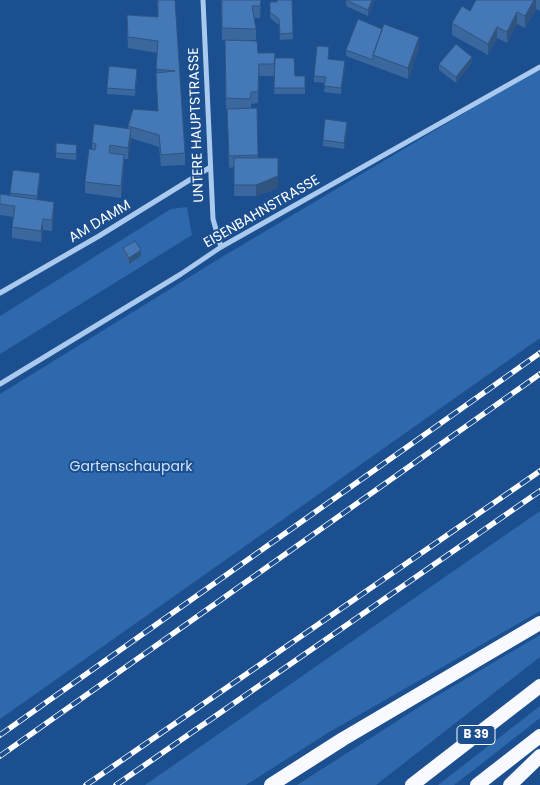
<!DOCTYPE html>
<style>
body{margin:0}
canvas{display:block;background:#1b4f8f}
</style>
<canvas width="540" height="785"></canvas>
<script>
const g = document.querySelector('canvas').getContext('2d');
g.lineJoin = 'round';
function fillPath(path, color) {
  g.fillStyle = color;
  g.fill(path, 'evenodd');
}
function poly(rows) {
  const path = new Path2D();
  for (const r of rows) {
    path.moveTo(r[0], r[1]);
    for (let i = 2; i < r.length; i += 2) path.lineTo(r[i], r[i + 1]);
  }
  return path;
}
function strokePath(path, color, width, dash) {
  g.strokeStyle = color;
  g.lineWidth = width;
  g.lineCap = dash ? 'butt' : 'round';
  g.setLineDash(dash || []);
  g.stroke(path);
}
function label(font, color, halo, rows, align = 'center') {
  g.font = font + ' Poppins,sans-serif';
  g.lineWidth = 4;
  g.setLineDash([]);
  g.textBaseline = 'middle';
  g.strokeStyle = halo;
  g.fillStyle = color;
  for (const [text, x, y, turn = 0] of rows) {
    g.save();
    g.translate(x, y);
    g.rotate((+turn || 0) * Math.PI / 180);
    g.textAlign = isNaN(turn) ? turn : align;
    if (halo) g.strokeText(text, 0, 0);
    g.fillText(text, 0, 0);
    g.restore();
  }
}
const green = poly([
 [540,68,540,338,0,719,0,394,222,257],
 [187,207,192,235,0,354,0,316,171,209],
 [540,511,540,611,326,734,246,785,145,785],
 [540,635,540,657,376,785,297,785,430,700],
 [540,706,540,718,480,765,454,785,438,785]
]);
const minor = poly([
 [203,0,213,219,221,247],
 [0,293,99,236,209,168],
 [0,384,181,274,221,247,540,67]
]);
const trunk = poly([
 [271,785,343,739,540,623],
 [412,785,540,686],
 [477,785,540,736],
 [510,785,540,756]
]);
const rail = poly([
 [0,735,540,353],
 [0,756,540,374],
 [86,785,540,471],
 [116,785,540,491]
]);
const wall = poly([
 [157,0,175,0,185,153,185,165,161,166,159,147,131,138,128,159,124,159,124,166,121,198,85,193,85,182,92,150,92,143,128,128,128,126,158,111,156,84,158,53,128,48,127,26,127,15,158,17],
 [221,0,261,0,260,18,254,18,256,29,256,40,222,40],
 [292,0,293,39,280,40,279,25,270,18,270,2],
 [346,0,375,0,368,16,346,6],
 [476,0,540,0,540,11,536,9,525,28,517,24,507,43,497,38,488,55,452,35,452,23,470,11],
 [225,40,258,53,275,58,295,76,305,76,305,94,274,94,275,67,274,76,259,76,258,103,251,104,251,108,257,108,258,158,278,169,278,188,256,196,234,196,234,167,229,168,227,109,226,109],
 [419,48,408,79,346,56,346,50],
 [329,53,328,59,345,67,341,94,324,92,325,83,314,82,314,76],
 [472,63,456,83,439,70,439,64],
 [137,75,135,96,107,94,107,88],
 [347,128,344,149,323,146,323,140],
 [77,151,76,160,56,158,56,153],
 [13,170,40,179,37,199,54,213,52,231,43,230,41,242,12,238,12,227,13,217,0,215,0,194,10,195],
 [123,248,141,256,129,264,123,254]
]);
const shadedWall = poly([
 [372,0,375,0,368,16,368,10],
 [534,0,536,0,536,9,525,28,525,16],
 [517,12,517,24,507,43,507,32],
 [497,27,497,38,488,55,488,44],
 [419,37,419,48,408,79,408,68],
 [472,57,472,63,456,83,456,77],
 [345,61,345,67,341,94,341,88],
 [347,122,347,128,344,149,344,143],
 [131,129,131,140,128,159,128,148],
 [124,155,124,166,121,198,121,186],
 [278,158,278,188,256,196,256,185],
 [54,202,54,213,52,231,52,220],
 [43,219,43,230,41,242,41,231],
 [141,250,141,256,129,264,129,258]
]);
const building = poly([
 [158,0,175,0,185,153,161,155,159,135,128,126,133,109,158,111,156,73,175,71,156,69,158,41,128,37,127,15,158,17,158,0],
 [222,0,261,0,260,6,252,6,256,29,222,28,222,0],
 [277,0,292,0,293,33,280,34,279,19,270,12,270,2,277,2,277,0],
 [346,0,372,0,368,10,346,0],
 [476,0,534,0,525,16,517,12,507,32,497,27,488,44,452,23,462,6,470,11,476,0],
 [358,19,382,29,373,55,373,60,346,50,358,19],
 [384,24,419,37,408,68,373,55,384,24],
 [225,40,257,41,258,53,275,53,274,64,259,64,258,92,251,92,250,99,226,98,225,40],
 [456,44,472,57,456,77,439,64,456,44],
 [317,46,329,47,328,59,345,61,341,88,324,86,326,77,314,76,317,46],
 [275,58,294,58,295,76,305,76,305,88,274,88,275,58],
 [109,66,137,69,135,90,107,88,109,66],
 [257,108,258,155,229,156,227,109,257,108],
 [325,119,347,122,344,143,323,140,325,119],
 [94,124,131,129,128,148,110,145,109,153,124,155,121,186,85,182,89,149,95,150,96,144,92,143,94,124],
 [56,143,77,145,76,154,56,153,56,143],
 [234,158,278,158,278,176,256,185,234,185,234,158],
 [13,170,40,173,37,196,10,193,13,170],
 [0,194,54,202,52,220,43,219,41,231,12,227,15,206,0,204,0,194],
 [135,241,141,250,129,258,123,248,135,241]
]);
const shields = [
 [476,735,38]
];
const shieldNames = [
 ["B 39",476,735]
];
const streetNames = [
 ["UNTERE HAUPTSTRASSE",197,125,-92],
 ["EISENBAHNSTRASSE",262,212,-30],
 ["AM DAMM",100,222,-31]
];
const parkNames = [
 ["Gartenschaupark",131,467]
];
fillPath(green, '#2e69ad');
strokePath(minor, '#a9c9ee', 5);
strokePath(trunk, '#f8faff', 14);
strokePath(rail, '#fff', 5.5);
strokePath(rail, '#1b4f8f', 4, [11]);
fillPath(wall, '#3a679d');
fillPath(shadedWall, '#305480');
fillPath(building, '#4478b7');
strokePath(building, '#305480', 1);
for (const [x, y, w] of shields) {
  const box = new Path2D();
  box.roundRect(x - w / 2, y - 9.5, w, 19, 4);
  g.fillStyle = '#1b4f8f';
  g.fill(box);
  strokePath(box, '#fff', 1);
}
label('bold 12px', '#fff', null, shieldNames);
label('14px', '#fff', '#1b4f8f', streetNames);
label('14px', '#cfe3fa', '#1b4f8f', parkNames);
</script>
